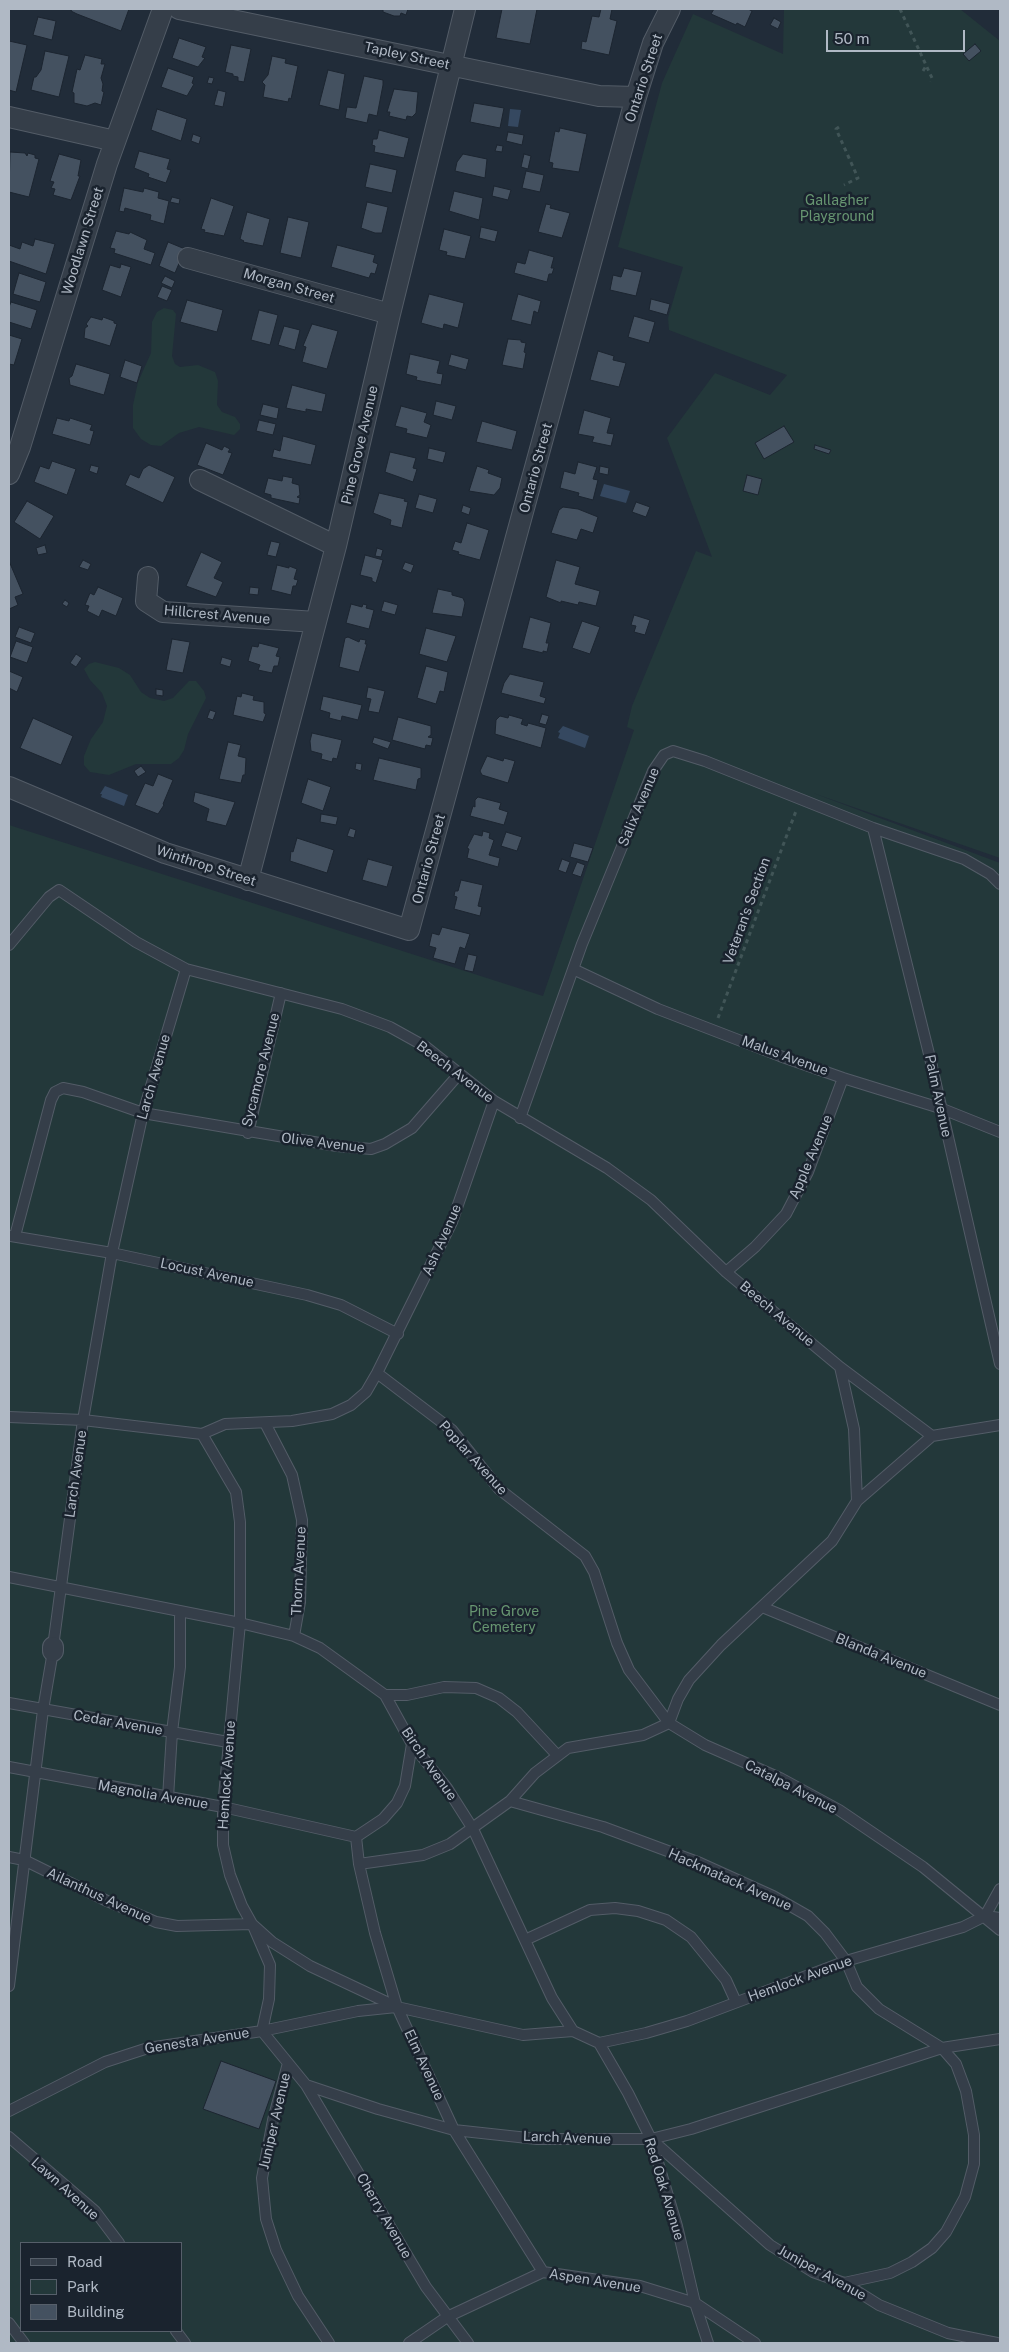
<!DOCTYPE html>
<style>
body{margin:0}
#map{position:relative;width:1009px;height:2352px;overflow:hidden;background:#212c39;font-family:"Public Sans",sans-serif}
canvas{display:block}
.frame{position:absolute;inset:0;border:10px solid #b0b9c5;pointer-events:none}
.legend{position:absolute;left:20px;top:2242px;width:162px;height:90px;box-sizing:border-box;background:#1a232e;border:1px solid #565f6a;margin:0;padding:6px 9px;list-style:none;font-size:15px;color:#b0b9c5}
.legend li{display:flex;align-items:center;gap:10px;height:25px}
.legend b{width:25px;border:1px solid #565f6a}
.scale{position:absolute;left:826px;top:30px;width:139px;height:22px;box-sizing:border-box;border:2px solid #b0b9c5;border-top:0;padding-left:6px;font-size:15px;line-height:18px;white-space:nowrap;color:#b0b9c5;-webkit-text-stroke:4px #1a232e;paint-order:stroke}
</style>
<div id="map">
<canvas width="1009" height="2352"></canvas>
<div class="frame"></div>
<ul class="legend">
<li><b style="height:6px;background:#353e49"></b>Road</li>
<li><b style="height:14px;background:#23383a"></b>Park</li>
<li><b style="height:14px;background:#445160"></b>Building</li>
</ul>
<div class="scale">50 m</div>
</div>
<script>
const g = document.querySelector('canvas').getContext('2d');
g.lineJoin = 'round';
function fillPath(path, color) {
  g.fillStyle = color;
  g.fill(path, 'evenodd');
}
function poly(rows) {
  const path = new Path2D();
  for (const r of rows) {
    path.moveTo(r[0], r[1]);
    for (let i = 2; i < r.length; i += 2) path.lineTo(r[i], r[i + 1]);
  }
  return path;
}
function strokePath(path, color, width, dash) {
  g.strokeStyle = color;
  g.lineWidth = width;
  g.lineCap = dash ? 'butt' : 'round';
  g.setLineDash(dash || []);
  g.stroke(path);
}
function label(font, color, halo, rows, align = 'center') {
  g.font = font + ' "Public Sans",sans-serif';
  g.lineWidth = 5;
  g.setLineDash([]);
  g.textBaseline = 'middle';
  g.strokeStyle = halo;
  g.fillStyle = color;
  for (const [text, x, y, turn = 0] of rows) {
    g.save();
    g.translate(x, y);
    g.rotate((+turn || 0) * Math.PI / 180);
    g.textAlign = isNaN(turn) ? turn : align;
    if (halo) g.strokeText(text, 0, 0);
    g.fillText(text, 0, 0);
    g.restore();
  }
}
const green = poly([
 [784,9,960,9,1000,41,1000,858,813,793,1000,863,1000,2343,9,2343,9,825,543,996,634,730,627,727,632,706,696,551,712,557,667,438,715,373,770,395,787,375,669,330,668,318,683,267,618,247,662,83,693,14,783,54],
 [21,2243,181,2243,181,2331,21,2331],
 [164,308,173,310,176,314,172,356,175,364,180,367,198,365,215,372,218,381,217,405,222,412,235,417,240,424,240,429,234,435,199,427,179,433,161,446,151,445,141,439,133,428,133,405,138,382,151,353,152,322,157,312],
 [95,662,119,668,130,675,141,692,150,698,164,701,173,698,189,681,196,681,204,691,206,698,188,734,184,750,179,758,171,764,136,764,109,775,90,772,84,765,84,756,91,739,103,722,107,706,102,693,90,680,84,669,89,664]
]);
const water = poly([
 [510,109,521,110,518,127,508,126],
 [604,484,630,491,626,503,600,496],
 [563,726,589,736,585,748,558,738,560,733,558,732],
 [105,786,128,795,124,806,101,797,102,794,100,794]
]);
const building = poly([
 [72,9,129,9,121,31,77,14,71,11,72,9],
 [383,9,408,9,406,15,401,13,400,16,394,16,383,12,383,9],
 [502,9,537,9,530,44,496,38,502,9],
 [601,9,612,9,610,19,617,21,609,55,581,49,582,41,586,42,592,16,599,17,601,9],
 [714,9,748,9,752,11,745,27,737,23,736,25,711,14,714,9],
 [38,17,56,21,52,40,33,35,38,17],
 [774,18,781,22,778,29,770,25,774,18],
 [179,38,206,47,202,57,205,58,198,67,172,58,179,38],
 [9,41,27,45,16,92,9,90,9,41],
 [975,44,981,51,969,61,963,54,975,44],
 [231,45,251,49,244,82,238,81,238,77,233,76,233,74,225,72,231,45],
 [45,51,69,56,59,97,31,90,34,77,36,77,41,70,45,51],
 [85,55,102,59,101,64,105,64,101,78,103,84,102,91,104,92,101,105,95,103,87,106,74,103,74,93,72,92,77,69,80,70,85,55],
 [272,56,286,59,285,63,298,66,291,99,289,98,288,102,263,97,265,85,262,82,268,75,272,56],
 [168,68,194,77,192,83,194,84,187,96,161,87,168,68],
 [328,70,345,74,339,110,319,105,328,70],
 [364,76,383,80,383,85,377,116,369,114,367,123,345,118,347,107,356,108,364,76],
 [209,77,214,78,212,84,207,83,209,77],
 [394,89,418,92,416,113,412,117,407,116,406,120,389,116,390,112,387,112,394,89],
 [218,90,226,92,223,107,214,105,218,90],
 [474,103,504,108,500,128,470,122,474,103],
 [157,109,187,119,181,141,151,130,157,109],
 [560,128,587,134,579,172,552,168,553,163,549,162,555,131,559,132,560,128],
 [379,130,409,138,404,158,374,152,375,146,372,145,373,139,377,139,379,130],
 [508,132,524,135,522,145,506,141,508,132],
 [193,134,201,137,199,144,191,141,193,134],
 [497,145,503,146,502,152,495,151,497,145],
 [139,151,170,159,167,169,171,170,166,183,148,177,149,174,134,168,139,151],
 [10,152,25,153,27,156,28,153,35,155,35,158,39,159,29,197,9,192,10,152],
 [59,154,81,160,78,176,80,176,71,200,53,195,55,189,51,188,54,182,50,181,59,154],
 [463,154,487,159,485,178,455,171,457,162,463,154],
 [524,154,531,156,528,169,521,167,524,154],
 [370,164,397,170,392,193,365,187,370,164],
 [526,171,544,175,540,192,522,188,526,171],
 [494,186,511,190,508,200,492,196,494,186],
 [124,188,143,192,144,188,159,192,158,198,169,201,164,224,150,220,151,215,125,208,124,212,119,211,124,188],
 [454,191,483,198,479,220,449,211,454,191],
 [172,197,180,199,179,204,170,202,172,197],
 [211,198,234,206,224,236,204,232,205,230,201,229,211,198],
 [367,202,388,207,382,233,375,233,361,228,367,202],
 [546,204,551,205,550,208,570,213,562,238,538,232,546,204],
 [247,212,270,219,263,246,243,242,244,241,240,239,247,212],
 [288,217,309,222,301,258,280,253,288,217],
 [481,227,498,231,495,242,479,238,481,227],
 [444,229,471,236,465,259,446,255,447,252,439,250,444,229],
 [116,231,129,234,130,232,147,240,144,249,155,253,151,265,114,253,115,249,110,248,116,231],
 [35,239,55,244,46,274,9,261,9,245,20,249,22,242,33,246,35,239],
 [168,242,185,249,175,273,159,266,168,242],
 [337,245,375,255,373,262,378,264,375,274,371,273,369,278,331,267,337,245],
 [529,250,554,257,551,268,554,268,552,274,549,274,547,282,514,273,517,262,525,264,529,250],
 [121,264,131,267,121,297,102,290,110,265,120,268,121,264],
 [624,268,642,272,636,296,610,290,613,275,621,277,624,268],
 [19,273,46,282,40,302,13,294,19,273],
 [165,276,175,281,172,288,161,283,165,276],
 [162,286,172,290,167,301,157,297,162,286],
 [429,294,464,303,458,328,444,324,443,329,421,323,429,294],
 [518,294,541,301,538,313,534,311,531,325,511,320,518,294],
 [651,299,670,304,667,315,649,310,651,299],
 [187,300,223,310,217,332,180,322,187,300],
 [11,302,37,310,31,329,9,322,9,307,11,302],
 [259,310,278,315,270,345,251,340,259,310],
 [634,316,655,322,649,343,628,337,634,316],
 [91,317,102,320,103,317,114,321,114,323,117,324,110,346,84,338,85,328,88,326,86,324,91,317],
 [312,324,338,331,327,369,302,362,306,347,303,346,312,324],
 [284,326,300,330,295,350,278,345,284,326],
 [9,335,22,339,14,365,9,364,9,335],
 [508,339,521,340,521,342,526,343,524,352,526,353,523,369,502,365,508,339],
 [598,351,614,356,613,360,626,363,619,387,590,380,598,351],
 [410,354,440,361,437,373,443,374,441,385,416,380,417,377,406,374,410,354],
 [451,354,469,359,466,370,448,365,451,354],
 [125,360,142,366,137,383,120,377,125,360],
 [76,364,110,374,104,395,70,385,69,378,72,376,76,364],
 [292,385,326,394,322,412,306,409,306,412,286,408,292,385],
 [436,401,456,406,452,420,433,415,436,401],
 [263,404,279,408,277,419,260,415,263,404],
 [401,406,427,413,424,422,431,425,427,438,406,433,407,429,395,426,401,406],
 [584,410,611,418,607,433,614,434,611,446,592,442,594,437,578,434,584,410],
 [57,418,69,421,70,418,92,425,90,430,94,431,90,445,52,434,57,418],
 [259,420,276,424,273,435,256,431,259,420],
 [482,421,517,431,512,450,476,442,482,421],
 [784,426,794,442,764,459,755,443,784,426],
 [283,436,316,445,311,465,272,457,274,449,280,451,283,436],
 [206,443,222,450,224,446,230,449,228,452,232,453,223,475,197,465,206,443],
 [815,445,831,450,829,454,814,449,815,445],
 [429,448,446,452,443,463,427,459,429,448],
 [390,452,416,458,413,468,417,469,413,482,385,472,390,452],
 [52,461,76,469,67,495,34,482,40,466,49,469,52,461],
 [578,462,597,467,593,479,598,480,593,500,578,496,579,493,560,488,564,471,575,474,578,462],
 [91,465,99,467,97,474,89,471,91,465],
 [149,465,175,477,163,503,125,485,130,474,139,478,143,469,149,465],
 [477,466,489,470,488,473,502,478,500,488,494,495,469,491,477,466],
 [600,466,609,468,608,475,599,473,600,466],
 [747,475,762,479,758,495,743,491,747,475],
 [283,476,293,478,292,483,299,485,300,495,297,497,300,498,299,504,271,498,271,495,264,493,268,478,282,481,283,476],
 [379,493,405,499,404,501,408,502,402,528,390,525,391,520,373,513,379,493],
 [419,494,437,499,433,513,415,508,419,494],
 [27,501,54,516,40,539,14,522,27,501],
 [636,502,650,507,646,517,632,512,636,502],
 [463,505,471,508,469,515,461,512,463,505],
 [563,507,578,509,598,517,593,533,581,529,577,540,551,533,559,510,563,507],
 [467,523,489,530,480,560,458,554,459,552,452,550,455,541,461,543,467,523],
 [271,541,280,543,276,557,267,555,271,541],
 [45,545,47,553,38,555,36,548,45,545],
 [377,548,383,550,381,557,375,556,377,548],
 [201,552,222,562,214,578,223,582,216,597,186,586,201,552],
 [365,555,383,560,376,583,372,581,372,578,360,575,365,555],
 [83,560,91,564,88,570,79,567,83,560],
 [556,560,580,567,575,584,600,591,596,606,579,602,578,605,561,601,561,603,546,597,556,560],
 [9,561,23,594,15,597,18,605,9,609,9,561],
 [405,562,414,565,411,573,402,569,405,562],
 [277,565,289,568,289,566,297,569,294,579,298,580,296,586,293,586,291,595,271,590,277,565],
 [98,587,123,598,116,616,102,610,99,617,87,611,89,606,85,605,90,593,94,595,98,587],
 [250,587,259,588,258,595,249,594,250,587],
 [438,589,452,592,452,595,463,598,465,603,462,617,432,613,438,589],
 [65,600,69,603,67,607,62,604,65,600],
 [384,601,398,605,395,615,381,611,384,601],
 [351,604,362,607,363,604,367,605,366,608,374,610,369,629,346,623,351,604],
 [634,615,650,620,645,635,634,632,636,626,631,625,634,615],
 [530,617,551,623,546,643,549,643,547,652,543,651,543,653,522,648,530,617],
 [582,621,600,627,590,654,572,648,582,621],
 [19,627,35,633,31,643,15,637,19,627],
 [426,628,456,636,447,662,419,654,426,628],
 [348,637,359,642,360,639,366,640,365,644,367,644,359,672,339,667,345,638,348,637],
 [172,639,190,642,183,673,166,670,172,639],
 [16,641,33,647,27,663,10,657,16,641],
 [259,643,279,648,276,656,280,657,278,666,274,666,272,673,258,670,260,665,248,661,252,646,258,647,259,643],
 [76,654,82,658,76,667,70,663,76,654],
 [222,657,232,660,230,667,220,664,222,657],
 [426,666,448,672,444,692,440,691,436,704,417,698,426,666],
 [9,671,23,677,17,692,9,688,9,671],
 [510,674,544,682,540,696,546,698,544,704,501,693,504,683,510,674],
 [368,687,385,691,379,713,368,711,371,699,366,698,368,687],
 [156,689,163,690,163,696,156,695,156,689],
 [242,693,254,696,253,700,264,702,264,713,266,714,263,722,233,715,237,696,241,697,242,693],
 [323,696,362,705,358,720,342,716,341,721,329,718,330,713,320,710,323,696],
 [210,710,216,712,213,720,207,718,210,710],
 [542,714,549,716,546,725,539,723,542,714],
 [509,715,523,719,521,724,527,726,528,723,546,728,541,748,495,734,496,720,500,716,508,718,509,715],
 [398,717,431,726,431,735,428,737,433,738,431,746,426,745,425,749,392,740,398,717],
 [33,718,73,736,61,765,20,748,33,718],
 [312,733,342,740,337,759,333,758,332,762,321,759,322,754,311,751,310,741,312,733],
 [374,737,391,742,388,749,372,743,374,737],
 [228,742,241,745,238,756,246,758,245,775,243,775,241,783,219,779,228,742],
 [487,756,503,761,504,758,515,761,508,783,482,775,480,771,487,756],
 [379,758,421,768,421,778,418,779,416,790,373,780,379,758],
 [356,763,362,764,361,771,355,769,356,763],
 [141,766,146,772,138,777,134,771,141,766],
 [158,774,173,780,163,804,164,805,158,814,135,805,145,783,153,786,158,774],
 [308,779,331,787,323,811,301,803,308,779],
 [195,792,235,802,226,826,206,821,209,809,193,802,195,792],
 [478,797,501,803,499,809,508,812,504,825,470,816,473,806,475,807,475,800,478,797],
 [321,814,338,817,336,825,320,822,321,814],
 [350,828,356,830,354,838,347,836,350,828],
 [483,831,490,833,489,838,494,840,489,855,500,858,498,867,467,858,469,849,467,848,474,834,482,836,483,831],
 [506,832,522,837,517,851,501,846,506,832],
 [297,838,334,850,327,873,290,861,291,851,293,852,297,838],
 [574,843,593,848,588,862,570,857,574,843],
 [368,859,393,866,387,887,362,880,368,859],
 [562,859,570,862,566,873,558,870,562,859],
 [577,862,585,865,581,877,572,874,577,862],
 [461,880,483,885,478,906,482,907,480,916,454,909,457,897,454,896,455,891,458,891,461,880],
 [442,927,470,934,465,949,460,947,455,964,433,958,436,948,429,946,432,933,439,935,442,927],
 [468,954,477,956,473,972,464,970,468,954],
 [221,2061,276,2081,259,2129,203,2109,221,2061]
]);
const path = poly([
 [900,9,932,78,931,82],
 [923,71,926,66],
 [839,127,836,129,858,178,844,185],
 [718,1018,796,811]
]);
const lane = poly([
 [873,828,930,1058,1000,1364],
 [9,945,49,897,59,890,136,942,186,969,342,1009,390,1027,426,1047,494,1101,607,1168,651,1200,726,1272,840,1367,932,1436,857,1501,832,1541,721,1645,689,1680,678,1699,669,1723],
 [573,969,658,1009,780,1056,843,1078,940,1108,1000,1132],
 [520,1118,582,944,653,771,664,755,673,751,705,761,873,828,964,859,990,874,1000,884],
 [248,1133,281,993],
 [11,1236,112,1253,307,1295,341,1305,398,1334],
 [15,1236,51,1100,55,1092,63,1088,83,1092,143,1113,337,1146,371,1149,385,1144,412,1128,459,1074],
 [726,1272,755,1247,786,1214,808,1172,843,1078],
 [840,1367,854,1429,857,1501],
 [377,1373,452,1430,499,1489,585,1556,594,1572,617,1643,629,1670,669,1723,705,1745,780,1778,839,1810,923,1867,1000,1930],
 [9,1417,83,1420,202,1434,225,1424,292,1421,332,1414,351,1405,366,1392,377,1373,452,1222,494,1101],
 [265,1423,292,1475,302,1520,300,1602,294,1636],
 [202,1434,236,1492,240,1522,240,1623,223,1807,223,1845,230,1875,242,1906,252,1924,272,1942,310,1966,397,2007,523,2035,573,2031],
 [932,1436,1000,1425],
 [9,1577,240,1623,294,1636,320,1648,385,1695,412,1744,447,1788,473,1829,552,1998,573,2031,599,2043],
 [762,1607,1000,1705],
 [53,1647,83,1420,112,1253,143,1113,186,969],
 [385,1695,407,1695,444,1687,476,1688,499,1698,517,1712,557,1755],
 [9,1703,228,1742],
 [9,1767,223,1807,356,1837],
 [168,1798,172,1732,180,1667,180,1611],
 [510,1801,603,1827,700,1863,773,1896,808,1916,825,1933,846,1961,857,1987,879,2009,942,2048,956,2064,966,2091,974,2135,974,2164,965,2197,946,2232,932,2248,912,2262,890,2273,844,2283],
 [356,1837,359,1864,375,1933,397,2007,454,2130,543,2272],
 [356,1837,383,1819,397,1803,405,1786,412,1744],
 [9,1857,24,1860,107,1901,156,1922,177,1926,252,1924],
 [359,1864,423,1855,450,1844,510,1801,535,1773,568,1748,643,1735,669,1723],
 [985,1916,1000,1889],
 [254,1928,270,1965,269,1999,262,2031],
 [525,1940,590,1910,615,1908,638,1911,666,1920,691,1937,726,1980,736,2002],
 [9,1986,43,1710,53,1651],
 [262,2031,306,2085,426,2287,468,2343],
 [599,2043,646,2033,687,2021,846,1961,963,1927,985,1916,1000,1918],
 [599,2043,628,2093,651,2139,677,2226,695,2303,708,2343],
 [288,2063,273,2120,262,2178,266,2219,276,2250,298,2296,329,2343],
 [306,2085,378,2109,454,2130,537,2139,651,2139,691,2129,942,2048,1000,2039],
 [9,2111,105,2062,148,2048,262,2031,358,2011,396,2007],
 [9,2137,95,2211,119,2243],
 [651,2139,770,2245,813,2272,844,2283,879,2305,948,2333,997,2343],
 [9,2323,24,2343],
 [176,2331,185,2343],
 [409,2343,447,2317,543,2272,640,2286,695,2303,755,2343]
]);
const street = poly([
 [179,9,599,96,636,97],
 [9,117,115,141],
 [188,258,390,314],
 [9,474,20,447,107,164,163,9],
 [200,480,336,546],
 [148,577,146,601,163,612,316,622],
 [9,787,165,853,409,930,636,97,653,43,670,9],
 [248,880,336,546,390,314,465,9],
 [53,1651,53,1647]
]);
const streetNames = [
 ["Tapley Street",407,56,12],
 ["Ontario Street",644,78,-72],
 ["Woodlawn Street",83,241,-73],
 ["Morgan Street",289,286,16],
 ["Pine Grove Avenue",360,445,-77],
 ["Ontario Street",536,468,-75],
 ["Hillcrest Avenue",217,615,5],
 ["Salix Avenue",639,807,-67],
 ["Ontario Street",429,859,-75],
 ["Winthrop Street",206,866,18],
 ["Veteran's Section",747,911,-70],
 ["Malus Avenue",785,1056,20],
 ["Sycamore Avenue",261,1070,-76],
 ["Beech Avenue",455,1072,37],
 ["Larch Avenue",154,1077,-74],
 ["Palm Avenue",938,1096,78],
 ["Olive Avenue",323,1143,7],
 ["Apple Avenue",811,1157,-67],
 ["Ash Avenue",442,1240,-66],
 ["Locust Avenue",207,1273,12],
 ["Beech Avenue",777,1314,40],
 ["Poplar Avenue",473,1458,48],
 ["Larch Avenue",76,1474,-82],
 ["Thorn Avenue",299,1571,-87],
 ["Blanda Avenue",881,1656,22],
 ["Cedar Avenue",118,1723,10],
 ["Birch Avenue",429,1764,55],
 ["Hemlock Avenue",227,1775,-86],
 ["Catalpa Avenue",791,1787,27],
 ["Magnolia Avenue",153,1795,10],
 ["Hackmatack Avenue",730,1880,24],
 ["Ailanthus Avenue",99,1896,25],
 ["Hemlock Avenue",800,1979,-20],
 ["Genesta Avenue",197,2041,-9],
 ["Elm Avenue",424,2065,65],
 ["Juniper Avenue",275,2121,-77],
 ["Larch Avenue",567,2138,2],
 ["Lawn Avenue",65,2189,42],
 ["Red Oak Avenue",664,2189,73],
 ["Cherry Avenue",384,2216,60],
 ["Juniper Avenue",822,2273,29],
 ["Aspen Avenue",595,2281,9]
];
const parkNames = [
 ["Gallagher",837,201],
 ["Playground",837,217],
 ["Pine Grove",504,1612],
 ["Cemetery",504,1628]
];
fillPath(green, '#23383a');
fillPath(water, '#354860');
fillPath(building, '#445160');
strokePath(building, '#1c2530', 1);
strokePath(lane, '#535c67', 12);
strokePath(street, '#535c67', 22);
strokePath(path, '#415557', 3, [4, 4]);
strokePath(lane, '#353e49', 10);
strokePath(street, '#353e49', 20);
label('14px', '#b0b9c5', '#1a232e', streetNames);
label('14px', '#679671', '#1a232e', parkNames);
</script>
